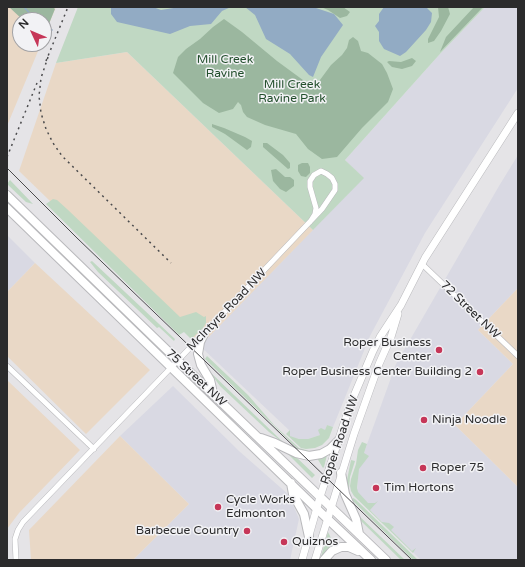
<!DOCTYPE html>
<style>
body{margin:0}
#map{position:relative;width:525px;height:567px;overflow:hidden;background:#e5e4e7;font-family:"Varela Round",sans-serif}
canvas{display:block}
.frame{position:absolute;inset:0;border:8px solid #2b2b2c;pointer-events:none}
.north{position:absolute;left:12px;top:12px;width:40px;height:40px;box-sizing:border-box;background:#f2f2f5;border:1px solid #a2a2a5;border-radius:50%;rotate:314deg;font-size:11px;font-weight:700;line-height:16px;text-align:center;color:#2b2b2c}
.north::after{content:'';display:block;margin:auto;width:14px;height:18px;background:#c63658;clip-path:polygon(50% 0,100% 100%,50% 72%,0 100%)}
</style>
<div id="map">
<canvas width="525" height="567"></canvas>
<div class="frame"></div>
<div class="north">N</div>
</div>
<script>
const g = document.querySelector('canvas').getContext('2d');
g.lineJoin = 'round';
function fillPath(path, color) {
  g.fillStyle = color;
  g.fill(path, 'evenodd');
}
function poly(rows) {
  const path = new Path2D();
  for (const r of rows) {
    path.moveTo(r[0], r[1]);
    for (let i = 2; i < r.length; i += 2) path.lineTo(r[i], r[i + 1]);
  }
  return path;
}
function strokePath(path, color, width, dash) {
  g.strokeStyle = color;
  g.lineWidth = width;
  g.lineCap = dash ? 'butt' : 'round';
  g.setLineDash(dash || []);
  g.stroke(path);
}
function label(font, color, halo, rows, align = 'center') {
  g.font = font + ' "Varela Round",sans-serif';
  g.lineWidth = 3;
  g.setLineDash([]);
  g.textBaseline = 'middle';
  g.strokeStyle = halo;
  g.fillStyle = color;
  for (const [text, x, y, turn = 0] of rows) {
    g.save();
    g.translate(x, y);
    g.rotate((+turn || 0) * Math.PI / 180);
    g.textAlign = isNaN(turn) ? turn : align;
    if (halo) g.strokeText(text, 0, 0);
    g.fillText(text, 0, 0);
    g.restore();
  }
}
const built = poly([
 [485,7,518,7,518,88,425,233,370,336,333,427,327,425,325,430,320,435,308,439,299,439,289,436,290,431,200,346,363,178,345,160,439,55],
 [518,155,518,288,478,330,513,364,455,425,518,487,518,560,421,560,367,507,357,493,358,469,396,364,499,186],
 [7,235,35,263,7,292],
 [173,386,239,451,289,495,299,519,290,560,133,560,189,504,120,436]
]);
const industrial = poly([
 [7,7,56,7,44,36,44,20,20,20,20,44,41,44,7,126],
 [127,52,313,230,200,346,19,171,56,63],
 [35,263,150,370,86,434,7,356,7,292],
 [518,288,518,487,455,425,513,364,478,330],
 [7,380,80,450,19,513,7,529],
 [120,436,189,504,133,560,31,560,29,530]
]);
const green = poly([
 [78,7,485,7,439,55,345,160,364,178,313,230,127,52,56,63],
 [10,180,33,204,26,202,7,184],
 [7,199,123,312,102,294,7,202],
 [53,199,57,200,67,209,180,317,196,312,204,317,206,316,206,323,203,328,191,339,184,332,179,335,46,204],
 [92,261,175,339,174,341,159,327,157,328,98,272,90,262],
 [207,356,248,395,274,425,299,448,313,452,300,451,205,359],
 [209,371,285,444,269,432,220,386],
 [327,425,333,427,329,438,322,445,315,448,306,449,301,448,286,434,290,430,290,436,299,439,308,439,320,435,318,430,321,428,325,430],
 [362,442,367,444,364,453,369,456,359,469,357,488,358,492,368,503,375,503,378,501,370,510,382,522,389,523,394,527,391,530,412,551,416,548,413,553,354,496,351,491,350,486,351,479,356,464,358,450],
 [286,452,294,455,315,475,312,478],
 [327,455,324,467,323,468,317,458],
 [351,460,355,461,350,477,349,489,347,489,347,480],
 [353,498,355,499,418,560,413,560,352,500],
 [355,512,405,560,401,560,361,521],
 [328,532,335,546,321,560,320,560]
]);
const forest = poly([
 [9,7,53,7,55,9,44,36,44,20,23,20],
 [321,7,343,7,350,12,347,16,340,18,328,10],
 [438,7,448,7,450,14,441,31,434,41,428,43,428,39,439,17],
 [474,7,483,7,440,52,446,37],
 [224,19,242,32,277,61,307,83,317,84,331,65,342,55,347,48,349,40,353,37,358,41,361,51,368,53,382,64,387,73,393,89,388,102,362,128,337,157,322,159,308,149,296,134,265,125,247,117,243,112,241,105,238,102,233,109,219,113,203,103,173,73,178,57,186,49,200,39,213,27],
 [412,58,416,61,412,66,402,69,392,67,387,62,389,61,401,62],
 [212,124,224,128,245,137,252,141,251,147,247,150,225,134,212,127],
 [263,143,267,143,283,155,290,163,290,168,288,169,263,147],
 [302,163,308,163,310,167,310,173,306,177,301,176,298,171,298,165],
 [276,169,285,177,290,177,294,180,294,186,286,192,280,189,273,181,271,170]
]);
const water = poly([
 [111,7,153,7,161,10,180,7,231,7,222,11,211,24,190,26,170,34,117,22,111,14],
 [245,7,313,7,334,14,343,25,321,57,313,77,309,75,290,54,266,39,255,15],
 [384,7,426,7,432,13,431,22,426,30,406,52,400,56,384,49,379,41,379,32,375,26,379,21,379,14]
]);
const stream = poly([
 [24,7,36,20],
 [44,25,52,30]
]);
const minor = poly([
 [422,264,518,356],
 [7,366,94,449],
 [16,560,15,539,18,530,23,522,231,305,322,209,335,190,335,184,332,178,327,174,321,171,314,175,310,181,310,187,316,208,315,214,310,222]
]);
const secondary = poly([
 [302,560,320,497,350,405,373,351,380,337,401,305,425,258,518,113],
 [315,560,354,434,379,364,391,337,398,314]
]);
const primary = poly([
 [7,195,171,354,386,560],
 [7,208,317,509,371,560],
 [204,334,200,342,198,354,201,365,210,380,213,393],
 [261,438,275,443,296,453,309,456,321,454,330,449,338,441],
 [341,473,345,494,356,519,359,534],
 [291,483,293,494,304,514,309,537],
 [324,560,332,551,341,547,349,547,358,551]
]);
const tram = poly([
 [7,168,77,238,412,560]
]);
const rail = poly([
 [48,57,41,78,39,96,41,113,46,129,53,143,62,156,171,263],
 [46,61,68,7],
 [7,157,37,83]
]);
const markers = [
 [439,350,4,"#c63658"],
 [480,372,4,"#c63658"],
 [424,420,4,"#c63658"],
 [423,468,4,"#c63658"],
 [376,488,4,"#c63658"],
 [218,507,4,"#c63658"],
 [247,531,4,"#c63658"],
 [284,542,4,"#c63658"]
];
const parkNames = [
 ["Mill Creek",225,60],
 ["Ravine",225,74],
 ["Mill Creek",292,85],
 ["Ravine Park",292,99]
];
const streetNames = [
 ["McIntyre Road NW",227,310,-46],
 ["72 Street NW",470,310,44],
 ["75 Street NW",196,378,43],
 ["Roper Road NW",340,440,-71]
];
const poiNames = [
 ["Roper Business",431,343,"right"],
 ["Center",431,357,"right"],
 ["Roper Business Center Building 2",472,372,"right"],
 ["Ninja Noodle",432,420],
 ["Roper 75",431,468],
 ["Tim Hortons",384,488],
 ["Cycle Works",226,500],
 ["Edmonton",226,514],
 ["Barbecue Country",239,531,"right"],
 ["Quiznos",292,542]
];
fillPath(built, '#d9d9e3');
fillPath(industrial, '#e9d8c6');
fillPath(green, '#c0d8c3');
fillPath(forest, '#9bb79f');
fillPath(water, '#92abc4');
strokePath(stream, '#92abc4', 1.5);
strokePath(minor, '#b9b9bc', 6);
strokePath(secondary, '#b9b9bc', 8);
strokePath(primary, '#b9b9bc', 10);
strokePath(minor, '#fff', 5);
strokePath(secondary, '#fff', 7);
strokePath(primary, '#fff', 8);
strokePath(tram, '#4b4b4d', 1);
strokePath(rail, '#4b4b4d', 1.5, [2, 4]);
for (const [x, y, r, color] of markers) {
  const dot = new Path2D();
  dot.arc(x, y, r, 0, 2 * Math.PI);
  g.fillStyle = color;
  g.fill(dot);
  strokePath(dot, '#f2f2f5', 1.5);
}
label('12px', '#234f2d', '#f2f2f5', parkNames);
label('12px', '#2b2b2c', '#f2f2f5', streetNames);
label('12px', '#2b2b2c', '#f2f2f5', poiNames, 'left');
</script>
